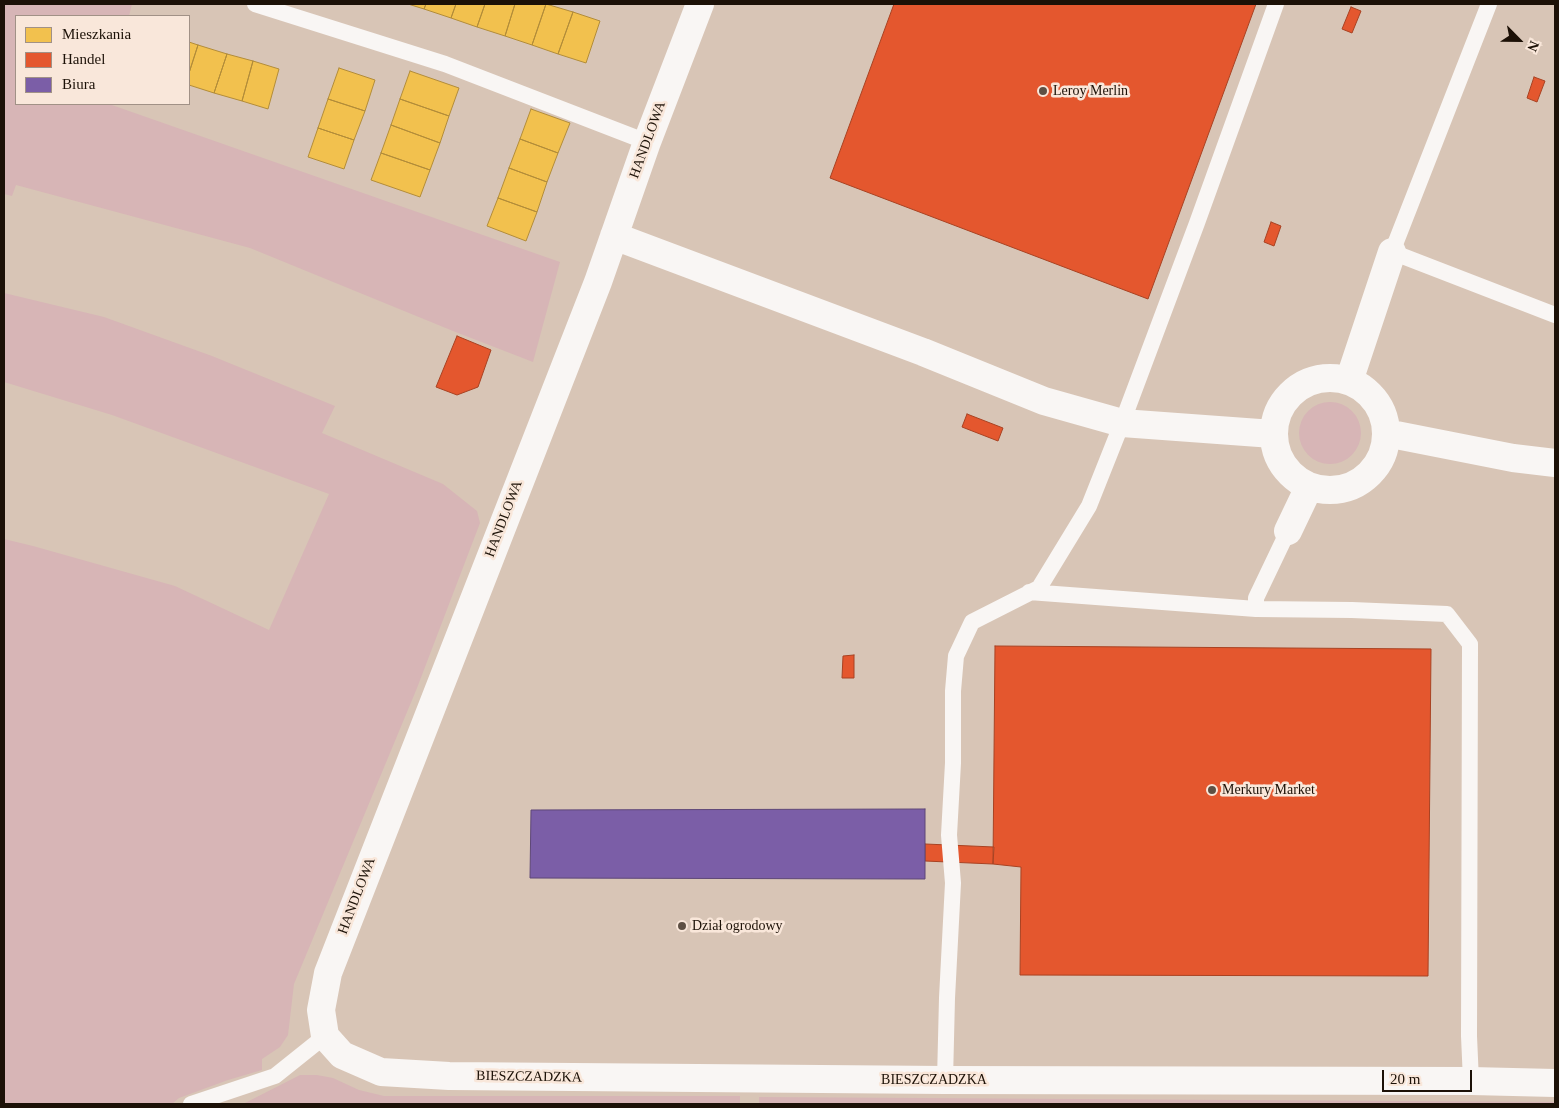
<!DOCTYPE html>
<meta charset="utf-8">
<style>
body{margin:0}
#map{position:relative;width:1559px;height:1108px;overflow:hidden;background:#d8c5b6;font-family:"Times New Roman",serif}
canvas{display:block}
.frame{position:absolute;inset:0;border:5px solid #1c1107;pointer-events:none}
.legend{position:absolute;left:15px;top:15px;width:175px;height:90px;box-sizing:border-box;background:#f9e7da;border:1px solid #a19186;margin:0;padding:6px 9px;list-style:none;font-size:15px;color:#1c1107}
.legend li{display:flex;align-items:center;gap:10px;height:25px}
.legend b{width:25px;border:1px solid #a19186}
.north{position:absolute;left:1494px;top:15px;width:50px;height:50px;-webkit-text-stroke:4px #f9e7da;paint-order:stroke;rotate:113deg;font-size:14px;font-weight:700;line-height:20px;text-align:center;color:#1c1107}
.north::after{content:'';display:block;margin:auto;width:18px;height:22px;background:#1c1107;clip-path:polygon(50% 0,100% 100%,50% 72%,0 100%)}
.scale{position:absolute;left:1382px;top:1070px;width:90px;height:22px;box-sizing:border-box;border:2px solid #1c1107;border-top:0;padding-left:6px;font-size:15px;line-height:18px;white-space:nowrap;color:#1c1107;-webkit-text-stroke:4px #f9e7da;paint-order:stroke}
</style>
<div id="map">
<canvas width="1559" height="1108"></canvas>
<div class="frame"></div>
<ul class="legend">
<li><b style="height:14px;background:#f2c14e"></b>Mieszkania</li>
<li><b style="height:14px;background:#e4572e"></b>Handel</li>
<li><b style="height:14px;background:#7b5ea7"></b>Biura</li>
</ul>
<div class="north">N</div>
<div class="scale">20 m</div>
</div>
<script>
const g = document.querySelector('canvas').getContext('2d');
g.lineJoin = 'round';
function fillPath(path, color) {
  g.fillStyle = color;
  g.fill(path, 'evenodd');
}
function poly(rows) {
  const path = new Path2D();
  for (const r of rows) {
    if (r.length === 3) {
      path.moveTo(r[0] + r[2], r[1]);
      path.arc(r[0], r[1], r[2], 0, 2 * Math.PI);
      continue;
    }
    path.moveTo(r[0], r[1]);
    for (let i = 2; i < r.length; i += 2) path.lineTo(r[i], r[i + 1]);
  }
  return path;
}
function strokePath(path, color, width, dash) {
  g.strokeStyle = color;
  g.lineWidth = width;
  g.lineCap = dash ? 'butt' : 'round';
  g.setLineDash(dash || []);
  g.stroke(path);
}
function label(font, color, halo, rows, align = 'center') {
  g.font = font + ' "Times New Roman",serif';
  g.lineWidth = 5;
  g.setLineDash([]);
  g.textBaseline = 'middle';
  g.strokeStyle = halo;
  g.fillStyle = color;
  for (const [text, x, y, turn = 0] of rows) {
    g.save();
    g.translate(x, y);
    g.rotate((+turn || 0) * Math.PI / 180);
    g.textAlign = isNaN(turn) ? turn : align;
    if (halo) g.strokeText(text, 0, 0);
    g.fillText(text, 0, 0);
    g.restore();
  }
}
const green = poly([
 [4,4,132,4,129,16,16,16,16,104,109,104,560,262,533,362,453,331,250,248,16,185,12,196,4,194],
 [4,293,104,317,212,356,335,406,322,433,443,484,477,511,480,523,417,688,294,984,288,1035,280,1047,262,1059,262,1070,228,1080,179,1098,172,1104,4,1104,4,539,33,546,175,586,269,630,329,494,112,415,4,382],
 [1330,433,31],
 [300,1075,317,1075,333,1078,359,1090,384,1096,740,1096,740,1104,243,1104],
 [759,1097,1555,1102,1555,1104,759,1104]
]);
const homes = poly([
 [408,4,426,4,424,9,408,4],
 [426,4,456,4,451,18,424,9,426,4],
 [456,4,485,4,477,27,451,18,456,4],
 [485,4,515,4,505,36,477,27,485,4],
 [515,4,546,4,532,45,505,36,515,4],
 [546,4,573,12,558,54,532,45,546,4],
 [573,12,600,21,586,63,558,54,573,12],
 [189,42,198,45,189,73,189,42],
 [198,45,227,54,214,93,189,85,189,73,198,45],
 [227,54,253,61,242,101,214,93,227,54],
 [253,61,279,69,268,109,242,101,253,61],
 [339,68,375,80,365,111,328,99,339,68],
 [410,71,459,88,449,116,400,99,410,71],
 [328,99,365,111,354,140,318,128,328,99],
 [400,99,449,116,440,143,391,125,400,99],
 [531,109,570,123,558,153,520,139,531,109],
 [391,125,440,143,430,170,381,153,391,125],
 [318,128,354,140,344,169,308,157,318,128],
 [520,139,558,153,547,182,509,168,520,139],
 [381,153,430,170,420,197,371,180,381,153],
 [509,168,547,182,537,212,498,198,509,168],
 [498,198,537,212,526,241,487,226,498,198]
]);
const shops = poly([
 [894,4,1256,4,1148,299,830,178,894,4],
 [1351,7,1361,11,1352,33,1342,29,1351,7],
 [1534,77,1545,81,1537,102,1527,98,1534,77],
 [1271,222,1281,226,1274,246,1264,242,1271,222],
 [457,336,491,350,478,387,457,395,436,387,457,336],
 [967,414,1003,428,998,441,962,427,967,414],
 [995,646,1431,649,1428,976,1020,975,1021,867,993,864,995,646],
 [854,655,854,678,842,678,843,656,854,655],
 [925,844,994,847,993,864,925,861,925,844]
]);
const offices = poly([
 [925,809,925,879,530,878,531,810,925,809]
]);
const service = poly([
 [255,4,445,64,647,142],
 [1489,4,1392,252,1555,315],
 [1288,531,1256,598,1256,609,1352,610,1447,614,1470,644,1469,1036,1471,1081],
 [1029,592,1256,609],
 [945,1080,947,998,953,883,949,835,953,763,953,691,956,656,972,622,1039,588,1089,506,1122,423,1197,223,1276,4],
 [191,1104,275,1076,325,1036]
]);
const minor = poly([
 [700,4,647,142,598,282,328,973,321,1010,325,1036,342,1055,381,1072,449,1076,945,1080,1471,1081,1555,1083],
 [614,236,923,352,1044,401,1122,423,1273,434],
 [1330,434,56],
 [1349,381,1392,252],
 [1386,433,1513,458,1555,463],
 [1288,531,1309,487]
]);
const markers = [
 [1043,91,5,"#5e5044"],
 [1212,790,5,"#5e5044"],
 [682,926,5,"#5e5044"]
];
const poiNames = [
 ["Leroy Merlin",1053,91],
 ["Merkury Market",1222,790],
 ["Dział ogrodowy",692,926]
];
const streetNames = [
 ["HANDLOWA",648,140,-70],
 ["HANDLOWA",504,519,-69],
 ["HANDLOWA",357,896,-69],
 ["BIESZCZADZKA",529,1077,1],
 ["BIESZCZADZKA",934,1080]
];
fillPath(green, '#d7b5b6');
fillPath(homes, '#f2c14e');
strokePath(homes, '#b28c39', 1);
fillPath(shops, '#e4572e');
strokePath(shops, '#a84222', 1);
fillPath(offices, '#7b5ea7');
strokePath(offices, '#5e4777', 1);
strokePath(service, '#f9f6f4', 16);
strokePath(minor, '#f9f6f4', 28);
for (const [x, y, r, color] of markers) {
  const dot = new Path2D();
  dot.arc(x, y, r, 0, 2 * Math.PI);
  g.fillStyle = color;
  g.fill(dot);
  strokePath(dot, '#f9e7da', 2);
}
label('14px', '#1c1107', '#f9e7da', poiNames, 'left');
label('14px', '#1c1107', '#f9e7da', streetNames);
</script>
